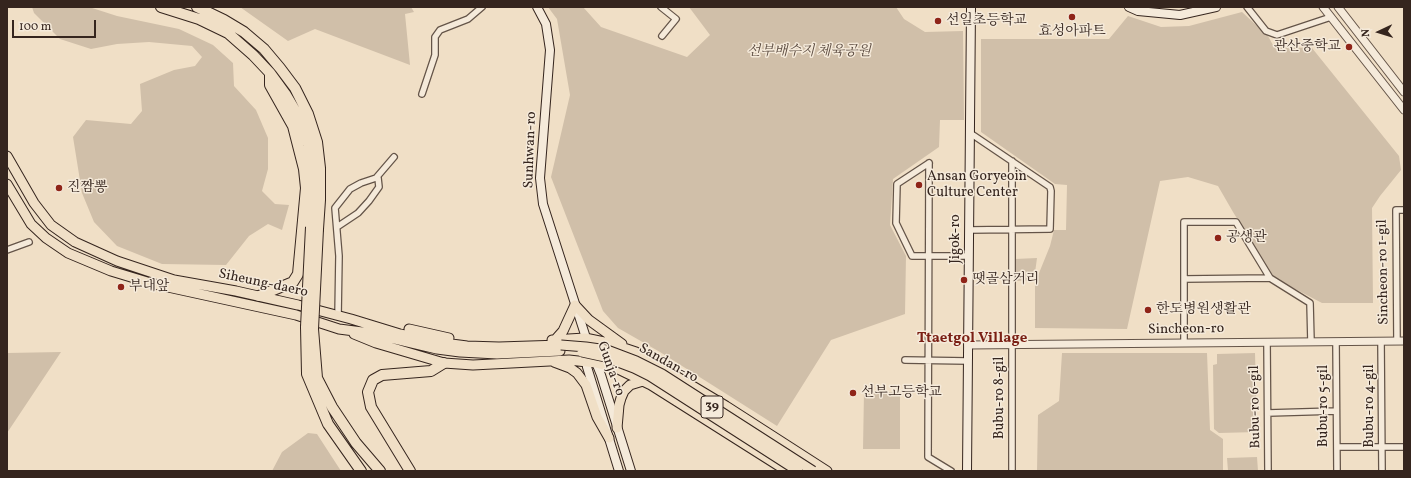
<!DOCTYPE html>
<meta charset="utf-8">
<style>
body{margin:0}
#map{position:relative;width:1411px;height:478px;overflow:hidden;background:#f0dfc6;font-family:Vollkorn,serif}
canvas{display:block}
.frame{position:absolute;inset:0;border:8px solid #35251e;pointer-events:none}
.north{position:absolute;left:1359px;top:12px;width:40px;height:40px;-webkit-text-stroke:3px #f5eada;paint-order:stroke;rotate:266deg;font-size:11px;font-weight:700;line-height:16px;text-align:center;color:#35251e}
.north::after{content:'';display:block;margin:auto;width:14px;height:18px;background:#35251e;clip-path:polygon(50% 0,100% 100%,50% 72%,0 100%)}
.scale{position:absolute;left:12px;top:20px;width:84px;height:18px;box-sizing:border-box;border:2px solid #35251e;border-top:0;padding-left:5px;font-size:12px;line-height:14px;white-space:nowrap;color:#35251e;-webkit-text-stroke:3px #f5eada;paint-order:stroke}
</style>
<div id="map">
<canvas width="1411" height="478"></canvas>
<div class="frame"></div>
<div class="north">N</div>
<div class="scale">100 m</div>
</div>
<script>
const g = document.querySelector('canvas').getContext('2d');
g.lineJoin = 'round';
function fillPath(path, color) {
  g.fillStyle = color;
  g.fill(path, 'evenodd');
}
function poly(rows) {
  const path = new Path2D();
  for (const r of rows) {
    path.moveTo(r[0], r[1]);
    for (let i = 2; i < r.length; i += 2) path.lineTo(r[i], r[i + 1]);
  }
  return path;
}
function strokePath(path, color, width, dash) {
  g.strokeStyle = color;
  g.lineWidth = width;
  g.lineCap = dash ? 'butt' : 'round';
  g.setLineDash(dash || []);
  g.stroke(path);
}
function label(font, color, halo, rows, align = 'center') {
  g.font = font + ' Vollkorn,"Noto Serif KR",serif';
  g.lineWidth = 3;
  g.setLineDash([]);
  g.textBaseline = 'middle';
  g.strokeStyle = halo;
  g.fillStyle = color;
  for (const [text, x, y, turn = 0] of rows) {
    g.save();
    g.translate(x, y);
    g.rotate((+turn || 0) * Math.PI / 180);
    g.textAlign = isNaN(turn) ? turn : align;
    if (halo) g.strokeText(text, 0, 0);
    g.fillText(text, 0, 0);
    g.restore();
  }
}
const green = poly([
 [32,7,89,7,117,16,179,29,213,45,233,63,234,86,256,110,268,138,268,169,262,191,275,204,289,205,282,230,268,224,249,236,226,265,162,264,117,246,94,222,82,193,73,137,86,120,131,124,142,111,140,84,174,70,195,66,202,57,192,46,149,42,117,44,91,49,60,39,34,13],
 [240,7,411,7,414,12,405,14,410,65,315,29,288,41],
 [548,7,583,7,601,27,687,57,710,35,689,7,896,7,904,19,925,32,963,31,964,120,940,120,939,147,893,179,890,225,906,256,905,314,831,340,777,426,660,352,618,328,603,311,551,177,570,95,557,19],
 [1242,12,1268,36,1274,47,1312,48,1399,156,1401,170,1380,196,1372,208,1373,303,1322,303,1274,278,1233,212,1218,186,1188,177,1160,181,1127,329,1035,328,1035,283,1050,246,1054,230,1066,230,1067,185,1055,184,981,132,981,39,1109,39,1128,16,1161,27,1189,26],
 [1037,258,1034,280,1016,281,1015,259],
 [61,352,7,433,7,353],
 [1062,353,1207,353,1210,430,1223,439,1223,471,1037,471,1038,415,1059,401],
 [1255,353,1257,432,1219,433,1214,429,1213,365,1217,364,1217,354],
 [864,392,900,392,900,449,863,449],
 [308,433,317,434,341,471,272,471,282,452],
 [1257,457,1258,471,1228,471,1227,458]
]);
const minor = poly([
 [661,7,676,19,662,36],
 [1247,7,1266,31,1277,35,1331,17],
 [422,94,435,55,435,37,440,30,468,19,482,7],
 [929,163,928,457,951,471],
 [929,163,897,184,896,223,912,256,969,256],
 [337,227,358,213,369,201,379,187,378,178],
 [969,230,1050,229,1051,191,1050,187,970,133],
 [7,250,29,242],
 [1184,279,1270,278],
 [338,316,339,256,335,208,350,189,361,183,376,178,394,157],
 [1381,341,1382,471],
 [1397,341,1396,210,1404,210],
 [1267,342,1268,471],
 [1336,342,1337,471],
 [1184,343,1184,222,1236,222,1270,278,1310,303,1311,342],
 [905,360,968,361],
 [1268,413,1336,411],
 [1337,447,1404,447],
 [1012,471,1012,161]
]);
const tertiary = poly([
 [1323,7,1404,110],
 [1338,7,1404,92],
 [968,345,1404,341]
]);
const secondary = poly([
 [537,7,546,24,550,50,540,178,543,204,588,344],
 [1129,7,1138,11,1180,15,1216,7],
 [586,357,587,367,619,471],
 [595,360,601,375,631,471],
 [967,471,971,7]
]);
const primary = poly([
 [7,156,34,203,51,225,75,242,117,261,174,280,236,291,298,305,351,319,400,334,436,342,467,346,499,347,561,345],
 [7,184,31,224,46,238,68,253,111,271,154,284,296,315,339,329,370,333,437,349,460,352,497,354,560,351],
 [409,329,449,338],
 [354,334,376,343,444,363,473,365,569,360,596,363,618,369],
 [552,340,585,338,609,343,636,352,726,406,827,471],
 [555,340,563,331,575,305,589,320,622,344],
 [554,362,570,368,577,373,586,385,597,417,609,438],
 [614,367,651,385,787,471],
 [617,428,619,405,621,398,624,391,630,385,643,381]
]);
const motorway = poly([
 [161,7,199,19,228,33,253,55,270,73,286,95,299,117,308,144,312,167,314,188,311,227],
 [197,7,224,20,244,32,264,49,280,68,295,88,308,114,317,142,320,168,320,200,318,229],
 [259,296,293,282,298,274,306,188,304,169,293,126,270,85,270,73],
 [306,327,307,374,328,424,361,471],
 [313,329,317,378,332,407,356,443,380,471],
 [410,471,371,407,368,392,373,380,382,375,431,371,444,363]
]);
const primaryBridge = poly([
 [561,345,586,347,607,350,636,361,662,374,813,471],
 [582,352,605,357,634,368,650,376,798,471]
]);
const motorwayBridge = poly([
 [306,327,311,227],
 [313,329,318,229]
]);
const markers = [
 [1072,17,4,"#8f2418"],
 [938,21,4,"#8f2418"],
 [1349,47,4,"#8f2418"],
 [919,185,4,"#8f2418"],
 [59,188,4,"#8f2418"],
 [1218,238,4,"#8f2418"],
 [964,280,4,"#8f2418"],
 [121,287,4,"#8f2418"],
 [1148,310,4,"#8f2418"],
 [853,393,4,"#8f2418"]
];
const shields = [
 [712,407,22]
];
const shieldNames = [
 ["39",712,407]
];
const poiNames = [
 ["선일초등학교",946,21],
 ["효성아파트",1072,32,"center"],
 ["관산중학교",1341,47,"right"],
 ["Ansan Goryeoin",927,177],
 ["Culture Center",927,193],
 ["진짬뽕",67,188],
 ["공생관",1226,238],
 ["땟골삼거리",972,280],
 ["부대앞",129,287],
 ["한도병원생활관",1156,310],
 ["선부고등학교",861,393]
];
const parkNames = [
 ["선부배수지 체육공원",809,52]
];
const streetNames = [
 ["Sunhwan-ro",531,150,-88],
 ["Jigok-ro",956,239,-90],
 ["Sincheon-ro 1-gil",1384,272,-91],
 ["Siheung-daero",263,284,12],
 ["Sincheon-ro",1186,330,-1],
 ["Sandan-ro",668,364,29],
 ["Gunja-ro",610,369,70],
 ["Bubu-ro 8-gil",1000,398,-90],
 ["Bubu-ro 5-gil",1324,406,-90],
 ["Bubu-ro 4-gil",1370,406,-90],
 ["Bubu-ro 6-gil",1256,407,-91]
];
const neighbourhoodNames = [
 ["Ttaetgol Village",972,339]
];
fillPath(green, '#d0bfa9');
strokePath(minor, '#645448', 8);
strokePath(tertiary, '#645448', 9);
strokePath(secondary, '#35251e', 10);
strokePath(primary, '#35251e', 11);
strokePath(motorway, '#35251e', 12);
strokePath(minor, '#f5eada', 5.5);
strokePath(tertiary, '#f5eada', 7);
strokePath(secondary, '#f5eada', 8);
strokePath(primary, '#f0dfc6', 9);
strokePath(motorway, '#f0dfc6', 10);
strokePath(primaryBridge, '#35251e', 11, []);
strokePath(motorwayBridge, '#35251e', 12, []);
strokePath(primaryBridge, '#f0dfc6', 9);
strokePath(motorwayBridge, '#f0dfc6', 10);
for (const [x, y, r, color] of markers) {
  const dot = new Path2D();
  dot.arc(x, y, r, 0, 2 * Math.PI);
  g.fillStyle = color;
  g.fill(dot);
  strokePath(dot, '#f5eada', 1.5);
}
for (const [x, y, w] of shields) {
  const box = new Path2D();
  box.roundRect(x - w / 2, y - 11, w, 22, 3);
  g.fillStyle = '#f5eada';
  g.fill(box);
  strokePath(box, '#35251e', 1);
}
label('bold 13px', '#35251e', null, shieldNames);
label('14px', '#35251e', '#f5eada', poiNames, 'left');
label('italic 14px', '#5c4c41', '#f5eada', parkNames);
label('14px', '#35251e', '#f5eada', streetNames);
label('bold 15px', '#7a1f14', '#f5eada', neighbourhoodNames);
</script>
